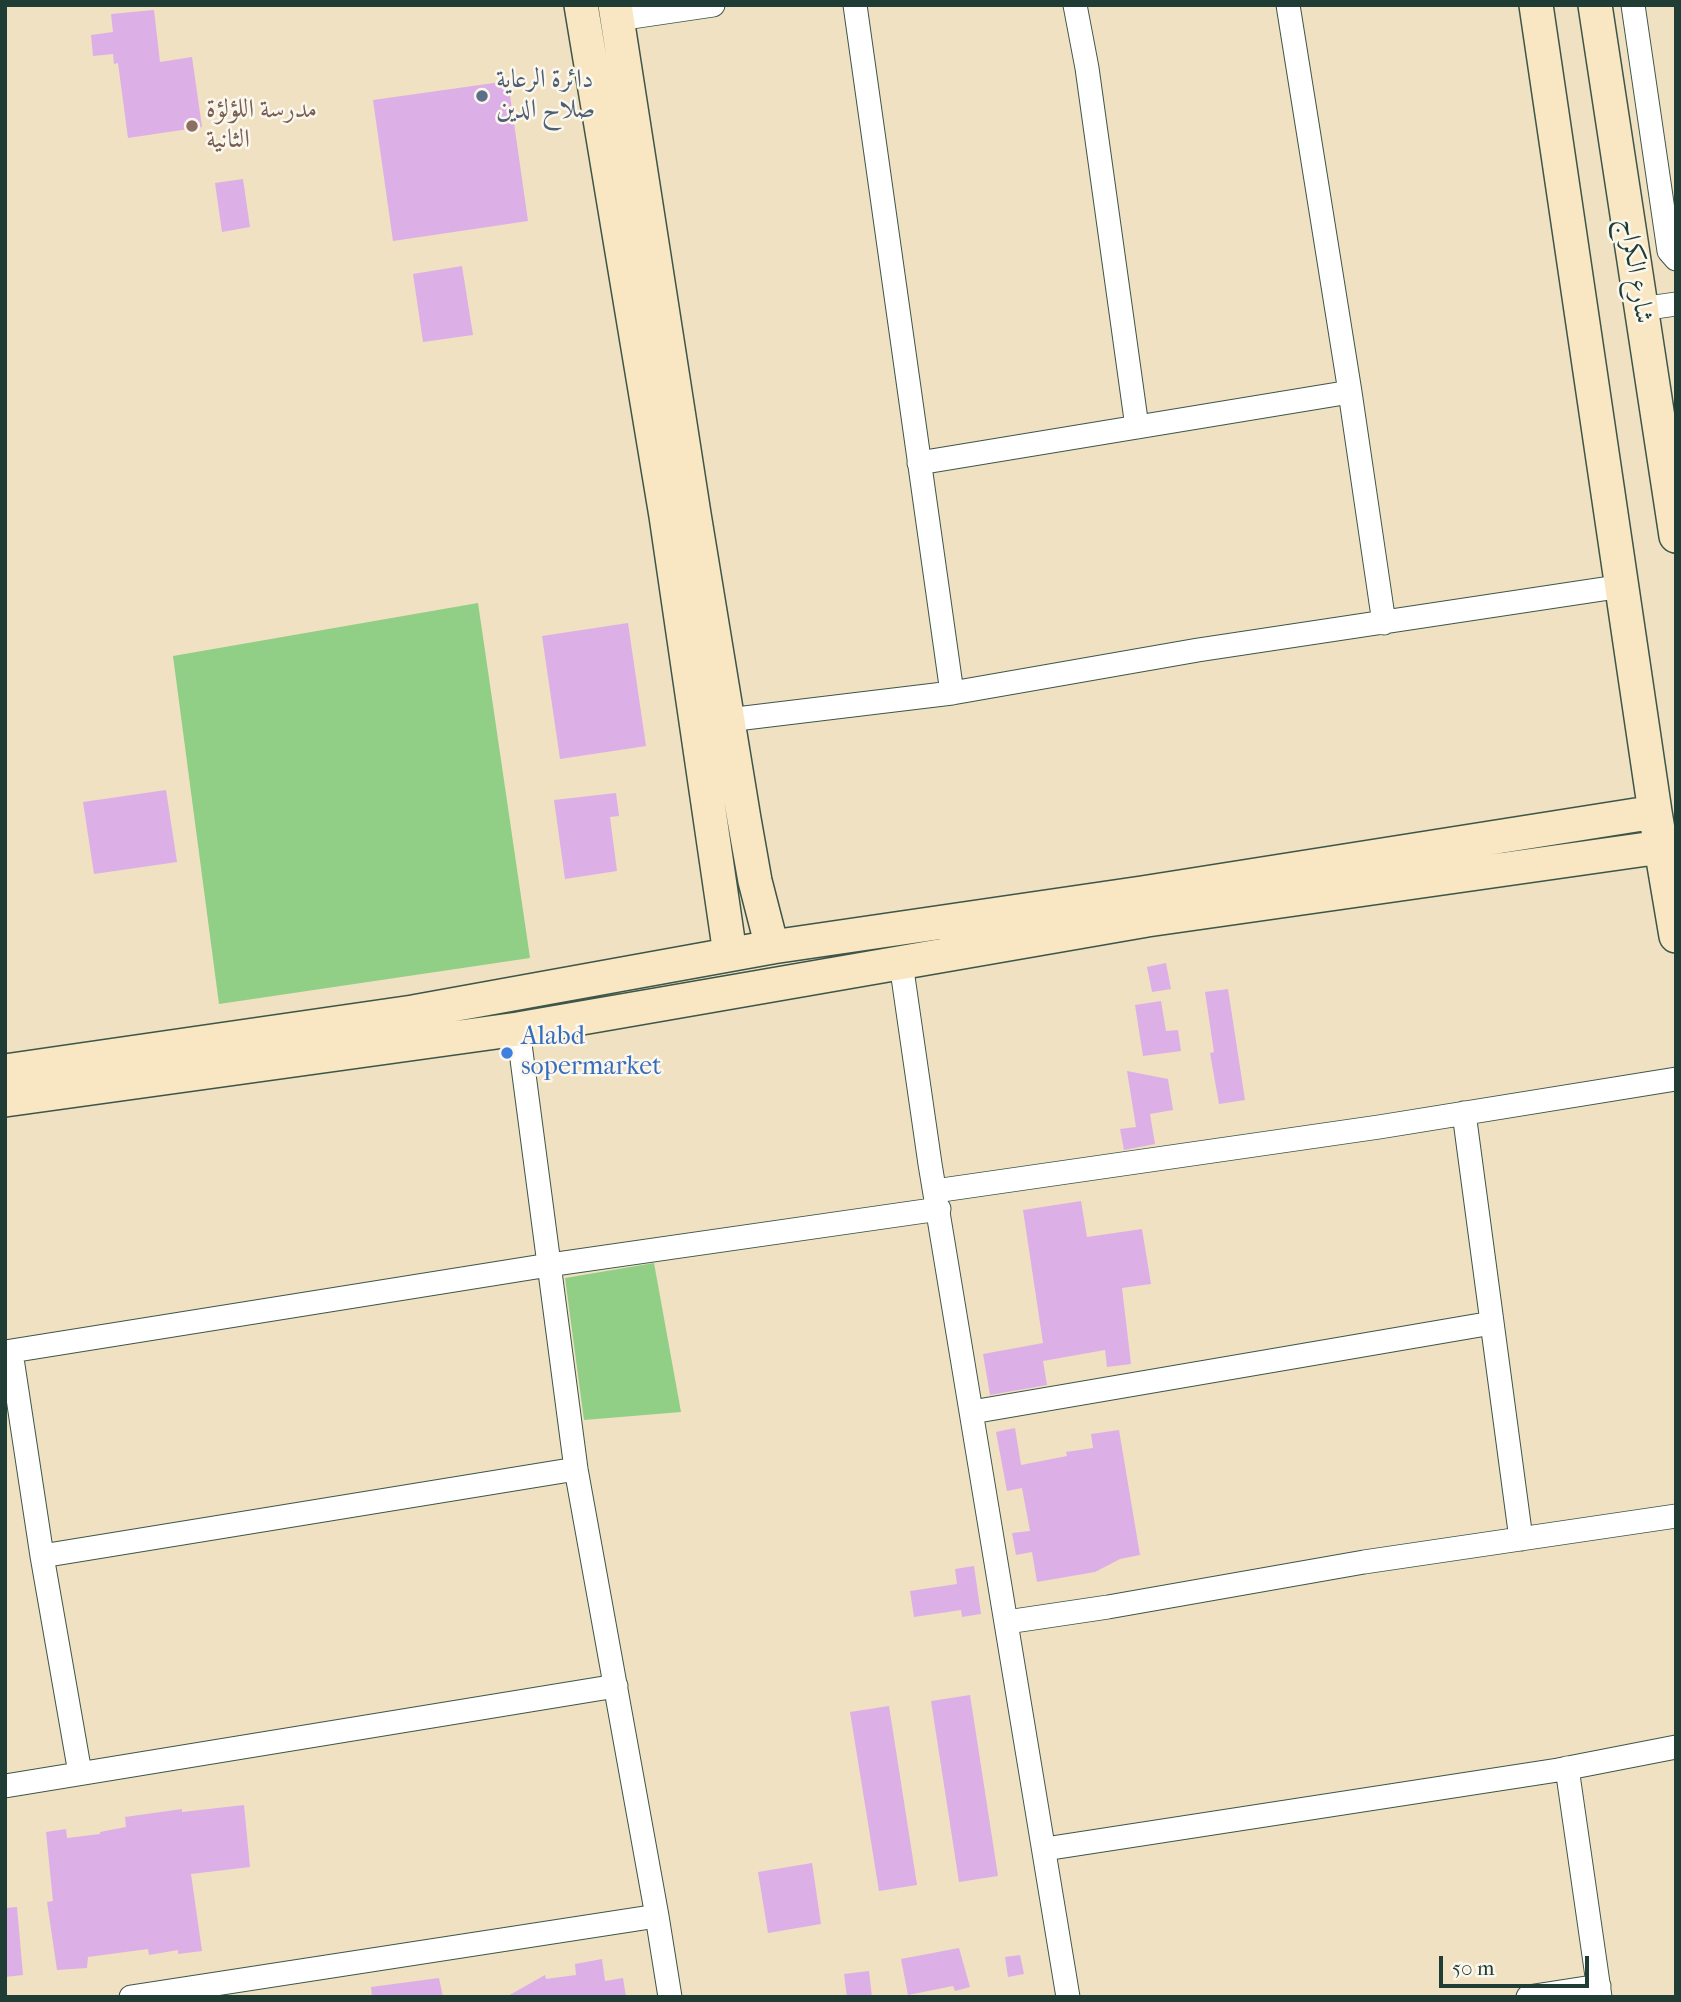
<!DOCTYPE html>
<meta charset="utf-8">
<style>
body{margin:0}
#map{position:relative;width:1681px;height:2002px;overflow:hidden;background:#efe1c2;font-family:"IM FELL French Canon",serif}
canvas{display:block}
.frame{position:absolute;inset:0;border:7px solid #1f3d34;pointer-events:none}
.scale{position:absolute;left:1439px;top:1956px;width:150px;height:32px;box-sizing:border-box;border:4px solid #1f3d34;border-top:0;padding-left:9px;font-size:21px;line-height:24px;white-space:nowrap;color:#1f3d34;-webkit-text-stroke:5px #fbf7ec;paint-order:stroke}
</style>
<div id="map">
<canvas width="1681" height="2002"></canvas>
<div class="frame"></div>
<div class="scale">50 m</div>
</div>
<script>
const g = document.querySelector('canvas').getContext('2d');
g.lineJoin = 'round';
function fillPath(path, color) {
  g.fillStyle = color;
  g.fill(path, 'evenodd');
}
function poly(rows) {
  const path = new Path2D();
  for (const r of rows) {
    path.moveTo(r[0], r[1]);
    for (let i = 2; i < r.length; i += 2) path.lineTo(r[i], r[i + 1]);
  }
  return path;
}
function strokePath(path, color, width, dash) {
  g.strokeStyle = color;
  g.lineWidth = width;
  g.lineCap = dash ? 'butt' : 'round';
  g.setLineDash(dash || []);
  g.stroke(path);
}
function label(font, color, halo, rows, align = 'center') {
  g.font = font + ' "IM FELL French Canon",Amiri,serif';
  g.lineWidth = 5;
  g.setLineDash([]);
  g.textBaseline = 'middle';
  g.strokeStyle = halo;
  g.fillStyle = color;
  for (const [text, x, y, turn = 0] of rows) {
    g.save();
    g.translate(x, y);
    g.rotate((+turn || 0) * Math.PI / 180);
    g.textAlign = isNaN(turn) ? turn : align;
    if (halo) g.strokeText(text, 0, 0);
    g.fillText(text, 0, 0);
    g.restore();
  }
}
const green = poly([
 [478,603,530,958,219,1004,173,656],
 [654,1263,681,1412,584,1420,565,1278]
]);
const building = poly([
 [154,10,160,62,192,57,202,127,128,138,118,63,114,64,113,54,93,56,91,35,113,32,111,14],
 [508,81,528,221,393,241,373,100],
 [243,179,250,227,222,232,215,183],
 [462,266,473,335,423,342,413,274],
 [628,623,646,746,560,759,542,636],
 [166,790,177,862,94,874,83,802],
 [616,793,619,816,610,817,617,871,565,879,554,800],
 [1166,963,1171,989,1152,992,1147,967],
 [1228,989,1245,1100,1219,1104,1210,1053,1214,1052,1205,992],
 [1161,1001,1166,1031,1178,1030,1181,1051,1143,1056,1135,1005],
 [1127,1071,1168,1079,1173,1110,1150,1114,1155,1144,1124,1150,1120,1129,1136,1127],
 [1081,1201,1087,1237,1142,1229,1151,1284,1122,1288,1131,1364,1107,1367,1105,1350,1043,1361,1047,1385,990,1395,983,1354,1043,1343,1023,1210],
 [1015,1428,1021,1465,1067,1456,1066,1452,1093,1448,1091,1434,1119,1430,1140,1555,1120,1559,1095,1572,1037,1582,1032,1552,1016,1555,1012,1533,1030,1531,1022,1488,1007,1491,996,1432],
 [974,1566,981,1614,962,1617,961,1610,914,1617,910,1591,957,1584,955,1569],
 [970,1695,998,1876,959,1882,931,1701],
 [889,1706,917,1885,879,1891,850,1712],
 [244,1805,250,1867,191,1874,202,1951,178,1954,178,1950,149,1955,148,1949,88,1957,87,1968,57,1970,47,1902,53,1901,46,1832,66,1829,67,1838,100,1834,100,1832,126,1827,125,1817,182,1809,182,1812],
 [812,1863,821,1924,768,1933,758,1872],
 [17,1907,23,1975,5,1977,5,1908],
 [959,1948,970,1987,955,1991,953,1986,908,1995,901,1959],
 [1020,1955,1024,1974,1008,1977,1005,1957],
 [602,1959,605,1981,623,1978,626,1997,506,1997,545,1975,546,1979,576,1975,575,1964],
 [869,1971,872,1997,847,1997,844,1974],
 [439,1978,443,1997,372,1997,371,1987]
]);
const street = poly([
 [855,5,952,693],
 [1075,5,1087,68,1137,427],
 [1288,5,1350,392,1384,623],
 [1633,5,1669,251,1676,259],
 [618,19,713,5],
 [1641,309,1676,304],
 [919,463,1350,392],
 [728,720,952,693,1198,650,1623,586],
 [901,963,930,1164,1068,1997],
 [518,1029,576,1469,657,1916,670,1997],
 [1464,1113,1521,1539],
 [935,1191,1379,1127,1676,1079],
 [5,1352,549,1265,939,1209],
 [11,1352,42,1556,80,1773],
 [972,1412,1492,1323],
 [42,1556,576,1469],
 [1007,1622,1108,1607,1364,1562,1676,1516],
 [1567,1768,1600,1997],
 [5,1786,616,1686],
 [1045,1849,1558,1770,1676,1747],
 [131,1997,657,1916],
 [1528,1997,1599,1986]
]);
const secondary = poly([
 [581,5,666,516,730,954],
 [615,5,694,514,744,819,755,881,772,947],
 [1536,5,1655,812,1676,936],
 [1595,5,1676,536],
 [5,1071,413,1012,772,947,1142,893,1655,812],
 [5,1100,518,1029,1147,920,1661,847]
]);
const markers = [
 [482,96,7,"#5c6f8a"],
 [192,126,7,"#8d6e63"],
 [507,1053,7,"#3f7fe0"]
];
const serviceNames = [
 ["دائرة الرعاية",496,81],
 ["صلاح الدين",496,111]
];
const educationNames = [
 ["مدرسة اللؤلؤة",206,111],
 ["الثانية",206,141]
];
const streetNames = [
 ["شارع الكراج",1635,271,81]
];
const shopNames = [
 ["Alabd",521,1038],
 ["sopermarket",521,1068]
];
fillPath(green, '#90cf85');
fillPath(building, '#ddafe7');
strokePath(street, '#3e5649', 25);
strokePath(secondary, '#3e5649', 36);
strokePath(street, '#fff', 23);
strokePath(secondary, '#f9e7c3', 33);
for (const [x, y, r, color] of markers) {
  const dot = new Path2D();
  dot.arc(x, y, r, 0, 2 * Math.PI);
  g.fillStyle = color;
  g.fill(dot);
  strokePath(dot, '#fbf7ec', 2.5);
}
label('26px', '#4e5e75', '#fbf7ec', serviceNames, 'left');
label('26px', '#785e54', '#fbf7ec', educationNames, 'left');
label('26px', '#1f3d34', '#fbf7ec', streetNames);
label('26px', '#366cbe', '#fbf7ec', shopNames, 'left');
</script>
